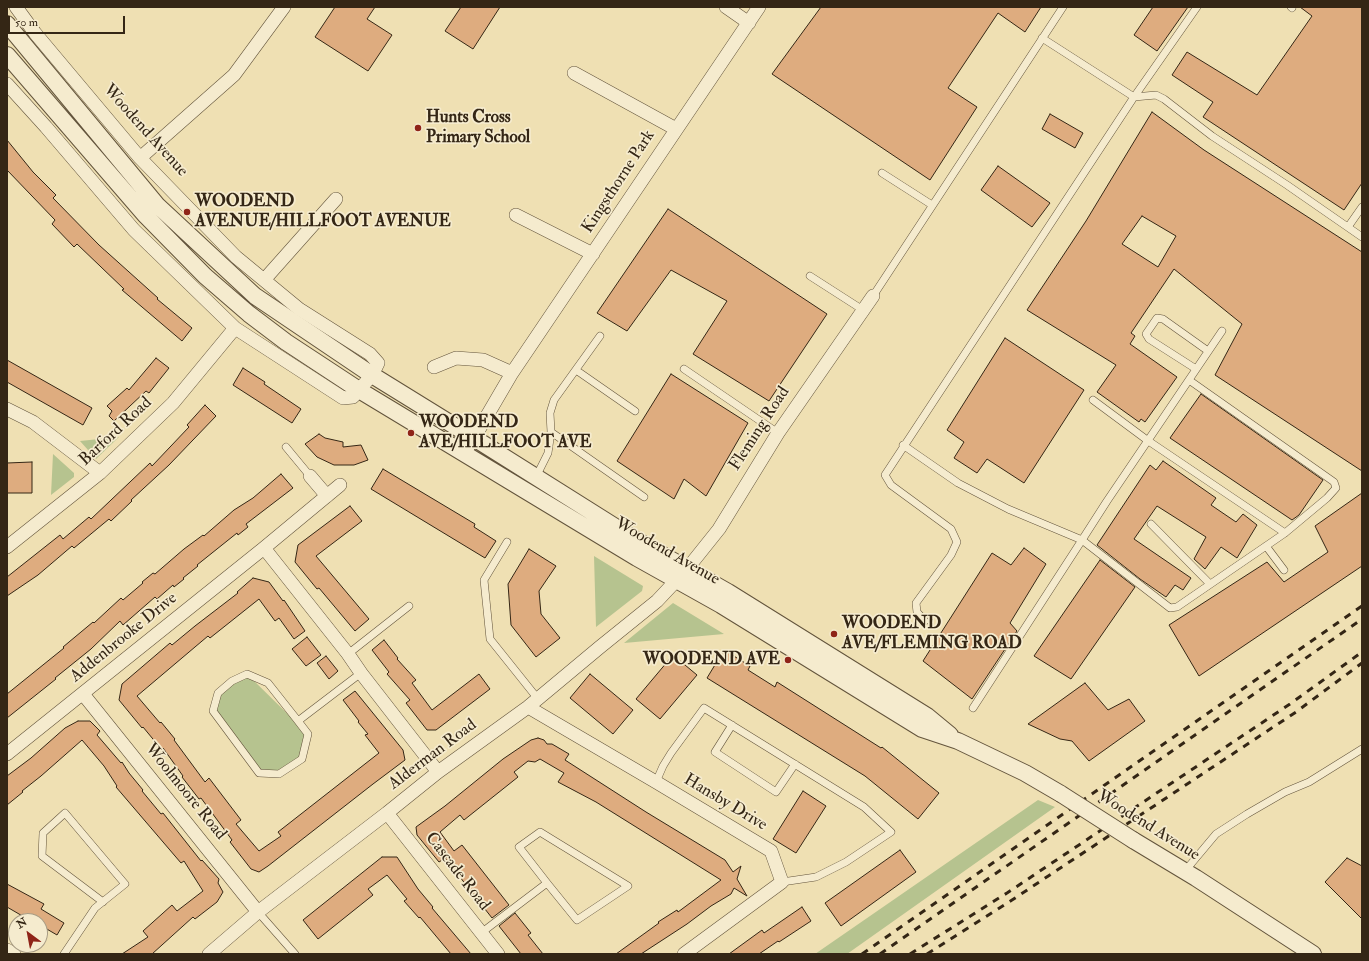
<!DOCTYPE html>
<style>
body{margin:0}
#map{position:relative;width:1369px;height:961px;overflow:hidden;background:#efe0b3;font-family:"IM FELL Double Pica",serif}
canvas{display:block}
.frame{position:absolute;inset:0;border:8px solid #342615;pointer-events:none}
.north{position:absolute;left:8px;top:913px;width:40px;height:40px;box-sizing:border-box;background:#f5ebce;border:1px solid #a89c84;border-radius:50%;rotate:328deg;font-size:11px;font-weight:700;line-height:16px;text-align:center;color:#342615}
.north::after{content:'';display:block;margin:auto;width:14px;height:18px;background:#8f2418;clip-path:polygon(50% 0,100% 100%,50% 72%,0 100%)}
.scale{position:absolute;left:8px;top:16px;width:117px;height:18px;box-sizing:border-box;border:2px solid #342615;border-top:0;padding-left:5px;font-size:12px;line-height:14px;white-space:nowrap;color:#342615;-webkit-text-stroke:3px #f5ebce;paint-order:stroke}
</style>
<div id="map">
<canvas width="1369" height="961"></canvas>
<div class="frame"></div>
<div class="north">N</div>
<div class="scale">50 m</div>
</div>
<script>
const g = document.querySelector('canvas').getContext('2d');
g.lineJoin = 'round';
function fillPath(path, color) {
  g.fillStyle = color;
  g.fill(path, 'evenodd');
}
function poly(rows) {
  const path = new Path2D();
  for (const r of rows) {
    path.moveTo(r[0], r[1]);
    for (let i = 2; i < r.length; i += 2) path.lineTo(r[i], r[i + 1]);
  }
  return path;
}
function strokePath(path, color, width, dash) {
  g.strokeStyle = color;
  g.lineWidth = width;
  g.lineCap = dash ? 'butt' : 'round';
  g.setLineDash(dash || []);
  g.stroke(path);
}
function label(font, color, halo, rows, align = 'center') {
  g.font = font + ' "IM FELL Double Pica",serif';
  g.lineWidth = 3.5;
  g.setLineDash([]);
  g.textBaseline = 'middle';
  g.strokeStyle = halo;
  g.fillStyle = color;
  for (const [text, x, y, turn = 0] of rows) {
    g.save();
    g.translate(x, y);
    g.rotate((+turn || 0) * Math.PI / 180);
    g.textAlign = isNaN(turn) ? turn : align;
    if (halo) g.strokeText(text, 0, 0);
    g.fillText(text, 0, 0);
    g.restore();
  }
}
const green = poly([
 [119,437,96,459,80,441],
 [53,454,74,473,74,477,51,495],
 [594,556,643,586,642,591,596,627],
 [673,603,724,634,624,643],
 [247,674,308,734,302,759,279,774,259,773,213,711,224,687],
 [1038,800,1055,807,847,954,815,954]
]);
const building = poly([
 [335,7,375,7,367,19,392,35,368,71,315,37,335,7],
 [461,7,500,7,473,49,445,31,461,7],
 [821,7,1041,7,1025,32,998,13,948,88,977,107,930,180,772,74,821,7],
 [1153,7,1188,7,1157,51,1134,35,1153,7],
 [1300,7,1362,7,1362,183,1344,210,1203,117,1213,102,1172,75,1187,52,1257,95,1312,16,1300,7],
 [1152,112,1204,150,1362,252,1362,471,1215,375,1242,324,1174,269,1131,333,1135,336,1130,344,1177,377,1145,422,1141,419,1139,422,1097,392,1116,365,1027,310,1086,221,1152,112],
 [1142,216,1176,236,1158,267,1122,244,1142,216],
 [1050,114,1083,133,1075,148,1042,129,1050,114],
 [7,140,33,172,56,195,53,198,99,245,158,298,157,299,192,328,182,341,122,290,124,289,77,244,74,247,52,224,55,220,7,170,7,140],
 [998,166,1050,203,1032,227,981,190,998,166],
 [668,209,827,314,769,401,693,354,727,301,671,270,627,331,597,313,668,209],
 [1005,338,1084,390,1024,483,987,459,977,473,954,458,964,442,947,430,1005,338],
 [156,358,169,368,149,393,146,391,114,421,109,416,112,411,107,406,127,388,129,390,156,358],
 [7,360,92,408,83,425,7,382,7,360],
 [243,368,265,382,264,384,301,409,292,423,233,385,243,368],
 [671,374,748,423,706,496,684,479,674,499,617,461,671,374],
 [1201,394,1323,480,1299,515,1292,520,1170,438,1201,394],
 [205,405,216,416,169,465,131,500,132,501,111,521,109,519,74,548,72,546,38,575,7,596,7,577,60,535,63,539,89,517,91,519,150,463,152,466,189,427,187,425,205,405],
 [319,434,325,438,343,442,343,447,361,445,368,460,354,465,334,465,317,457,305,444,319,434],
 [1163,461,1216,498,1211,505,1236,522,1243,514,1257,525,1237,558,1221,547,1205,569,1194,559,1206,537,1157,506,1134,539,1191,578,1183,590,1175,585,1166,597,1140,579,1097,545,1150,465,1156,470,1163,461],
 [32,462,32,493,7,493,7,463,32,462],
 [383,469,475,524,474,527,496,541,485,558,371,489,383,469],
 [281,474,293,488,246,524,248,527,238,535,237,533,197,565,198,566,183,578,184,579,174,587,173,585,157,599,155,597,123,625,120,621,91,649,55,678,56,679,7,718,7,694,64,648,63,647,93,622,94,623,121,598,123,600,143,583,142,582,153,573,155,574,184,549,203,535,204,536,234,510,253,498,281,474],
 [1362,493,1362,566,1199,676,1169,625,1267,562,1284,582,1328,552,1315,526,1362,493],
 [350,506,362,521,316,556,369,619,355,631,319,588,317,589,295,562,298,545,350,506],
 [1024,548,1046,564,1010,623,1017,631,972,699,923,661,992,553,1011,565,1024,548],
 [529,549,556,566,539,591,541,614,560,638,536,657,511,625,508,584,529,549],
 [1100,560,1135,587,1071,679,1034,656,1100,560],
 [253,578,269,582,283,601,284,600,305,631,294,639,279,618,275,621,259,599,210,638,208,636,137,696,160,723,161,722,175,739,174,740,205,782,209,778,241,820,236,824,259,851,281,836,278,832,379,753,365,735,368,734,358,722,359,721,343,700,355,691,403,750,405,760,373,784,268,866,259,872,251,869,230,842,232,840,201,798,199,799,182,777,183,776,163,748,162,750,143,727,142,728,119,700,122,684,170,643,172,645,195,626,238,593,237,592,253,578],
 [307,637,321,655,306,666,292,649,307,637],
 [384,640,398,658,397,659,416,680,412,683,432,710,479,674,490,689,436,730,427,730,406,703,410,700,387,674,389,672,372,650,384,640],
 [724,650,750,666,748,670,775,687,777,682,881,748,882,747,939,793,918,819,865,776,707,678,724,650],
 [673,655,697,675,660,719,636,699,673,655],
 [326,656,338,671,329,679,317,663,326,656],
 [590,674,633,710,613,734,570,698,590,674],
 [1085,683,1108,710,1129,699,1145,721,1089,761,1072,741,1060,739,1028,724,1085,683],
 [78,721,90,721,100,731,97,735,121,763,122,762,129,773,143,790,142,791,161,814,163,813,201,861,202,860,219,879,218,883,223,892,217,902,195,919,193,917,152,954,122,954,148,937,143,931,172,905,177,911,203,891,184,861,181,863,116,787,117,786,104,766,82,740,41,776,22,791,23,792,7,805,7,776,31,758,65,728,78,721],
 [538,738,544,740,547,744,552,744,569,754,565,760,646,812,725,860,733,872,741,866,737,879,747,896,734,888,731,894,711,906,687,924,641,954,616,954,659,923,658,922,677,910,678,912,721,880,596,802,558,782,564,773,540,759,535,762,528,761,514,772,518,777,464,820,460,815,440,832,454,851,462,845,509,905,492,918,445,858,447,857,439,862,417,835,416,827,445,806,503,759,531,740,538,738],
 [803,791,826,806,796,853,773,839,803,791],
 [900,850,916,872,841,926,825,903,900,850],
 [382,857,397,857,418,889,433,907,432,908,471,954,451,954,420,917,419,918,404,901,407,899,387,875,368,889,373,895,318,939,303,920,382,857],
 [1347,858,1362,866,1362,919,1325,882,1347,858],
 [7,884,44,904,41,909,64,923,57,935,40,925,40,921,31,921,7,907,7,884],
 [802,907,811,921,779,942,778,941,759,954,729,954,762,930,764,933,802,907],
 [515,913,531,933,528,935,543,954,521,954,499,926,515,913]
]);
const service = poly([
 [1291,7,1292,8],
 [1042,38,1134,97,1156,95,1164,99,1212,136,1287,185,1362,237],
 [882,173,932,205],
 [1348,227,1362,207],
 [810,276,863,310],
 [873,296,1063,7],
 [684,369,778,433],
 [1196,369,1149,339,1146,334,1157,318,1163,319,1208,351],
 [576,370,635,411],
 [1093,400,1147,440,1285,533],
 [551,432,644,497],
 [903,445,958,483,1008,509,1082,540,1107,501,1222,331],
 [286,447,310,476],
 [536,477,548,453,551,432,550,413,554,400,600,336],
 [1151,524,1210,584],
 [507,542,484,580,490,639,538,699],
 [1266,546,1284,570],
 [925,621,917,612,916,603,951,555,957,542,951,529,891,485,885,475,1134,97,1197,7],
 [348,654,409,606],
 [973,708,1082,540,1170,608,1177,607,1285,533,1327,498,1336,488,1334,482,1189,380],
 [298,721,268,683,247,674,232,681,218,693,213,711,259,773,279,774,302,759,308,734,298,721,361,673],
 [732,725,715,752,776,792,795,764],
 [656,782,663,766,671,753,704,708,864,807,891,832,846,862,816,877,782,882],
 [1185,871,1216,834,1247,814,1285,792,1309,782,1362,749],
 [258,912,295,954],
 [481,933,547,883,577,920,628,886,540,832,519,847,547,883],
 [64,954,95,908,125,884,65,813,43,833,42,856,103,902]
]);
const minor = poly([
 [726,7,749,23],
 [574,73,676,129],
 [7,84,46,127,134,230,235,328,343,398,353,397,359,390,372,375,378,363,370,354,299,309,236,257,140,158,35,33,16,7],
 [140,158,234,75,284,7],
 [516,215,593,254],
 [264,280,336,199],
 [434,367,456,358,483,360,512,373],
 [7,409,33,422,100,473],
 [464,453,474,438,512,373,759,7],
 [310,476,327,496],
 [7,547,100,473,173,403,235,328],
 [264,548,348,654,361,673,438,772],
 [83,694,258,912],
 [528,707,656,782,771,851,782,882,684,954],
 [7,754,264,548,340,485],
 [387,813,498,954],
 [7,950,14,954],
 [209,954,258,912,387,813,438,772,528,707,600,647,657,601,687,569,719,529,778,433,873,296]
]);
const tertiary = poly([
 [7,24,157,205,255,296,372,375,474,438,633,538,728,592,927,716,950,735],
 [7,55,146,216,205,276,249,314,286,342,359,390,637,558,721,605,922,729,958,741,1025,773,1061,794],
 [1133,840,1196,878,1313,954]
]);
const rail = poly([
 [862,954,1362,606],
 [880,954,1362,619],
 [910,954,1007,893,1290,704,1362,652],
 [927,954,1012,900,1296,712,1362,663]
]);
const tertiaryBridge = poly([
 [1061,794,1133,840]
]);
const markers = [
 [418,128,4,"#8f2418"],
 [187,212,4,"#8f2418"],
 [411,433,4,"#8f2418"],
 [834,634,4,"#8f2418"],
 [788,660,4,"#8f2418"]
];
const poiNames = [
 ["Hunts Cross",426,118],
 ["Primary School",426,138],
 ["WOODEND",195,202],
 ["AVENUE/HILLFOOT AVENUE",195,222],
 ["WOODEND",419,423],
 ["AVE/HILLFOOT AVE",419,443],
 ["WOODEND",842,624],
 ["AVE/FLEMING ROAD",842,644],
 ["WOODEND AVE",780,660,"right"]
];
const streetNames = [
 ["Woodend Avenue",145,131,48],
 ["Kingsthorne Park",619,182,-57],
 ["Fleming Road",760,429,-57],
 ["Barford Road",116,432,-43],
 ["Woodend Avenue",667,552,30],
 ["Addenbrooke Drive",124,638,-39],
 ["Alderman Road",433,755,-37],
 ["Woolmoore Road",185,792,51],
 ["Hansby Drive",725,803,31],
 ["Woodend Avenue",1148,826,32],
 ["Cascade Road",457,872,52]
];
fillPath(green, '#b6c38f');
fillPath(building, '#deac7f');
strokePath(building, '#342615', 1);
strokePath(service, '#63543c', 8);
strokePath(minor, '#63543c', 14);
strokePath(tertiary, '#63543c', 18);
strokePath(service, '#f5ebce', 7);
strokePath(minor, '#f5ebce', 13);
strokePath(tertiary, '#f5ebce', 16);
strokePath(rail, '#342615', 3, [7, 7]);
strokePath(tertiaryBridge, '#63543c', 18, []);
strokePath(tertiaryBridge, '#f5ebce', 16);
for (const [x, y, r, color] of markers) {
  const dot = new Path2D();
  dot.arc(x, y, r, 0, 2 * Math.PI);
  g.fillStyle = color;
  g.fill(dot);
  strokePath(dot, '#f5ebce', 1.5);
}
label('bold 17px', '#342615', '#f5ebce', poiNames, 'left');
label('17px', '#342615', '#f5ebce', streetNames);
</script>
